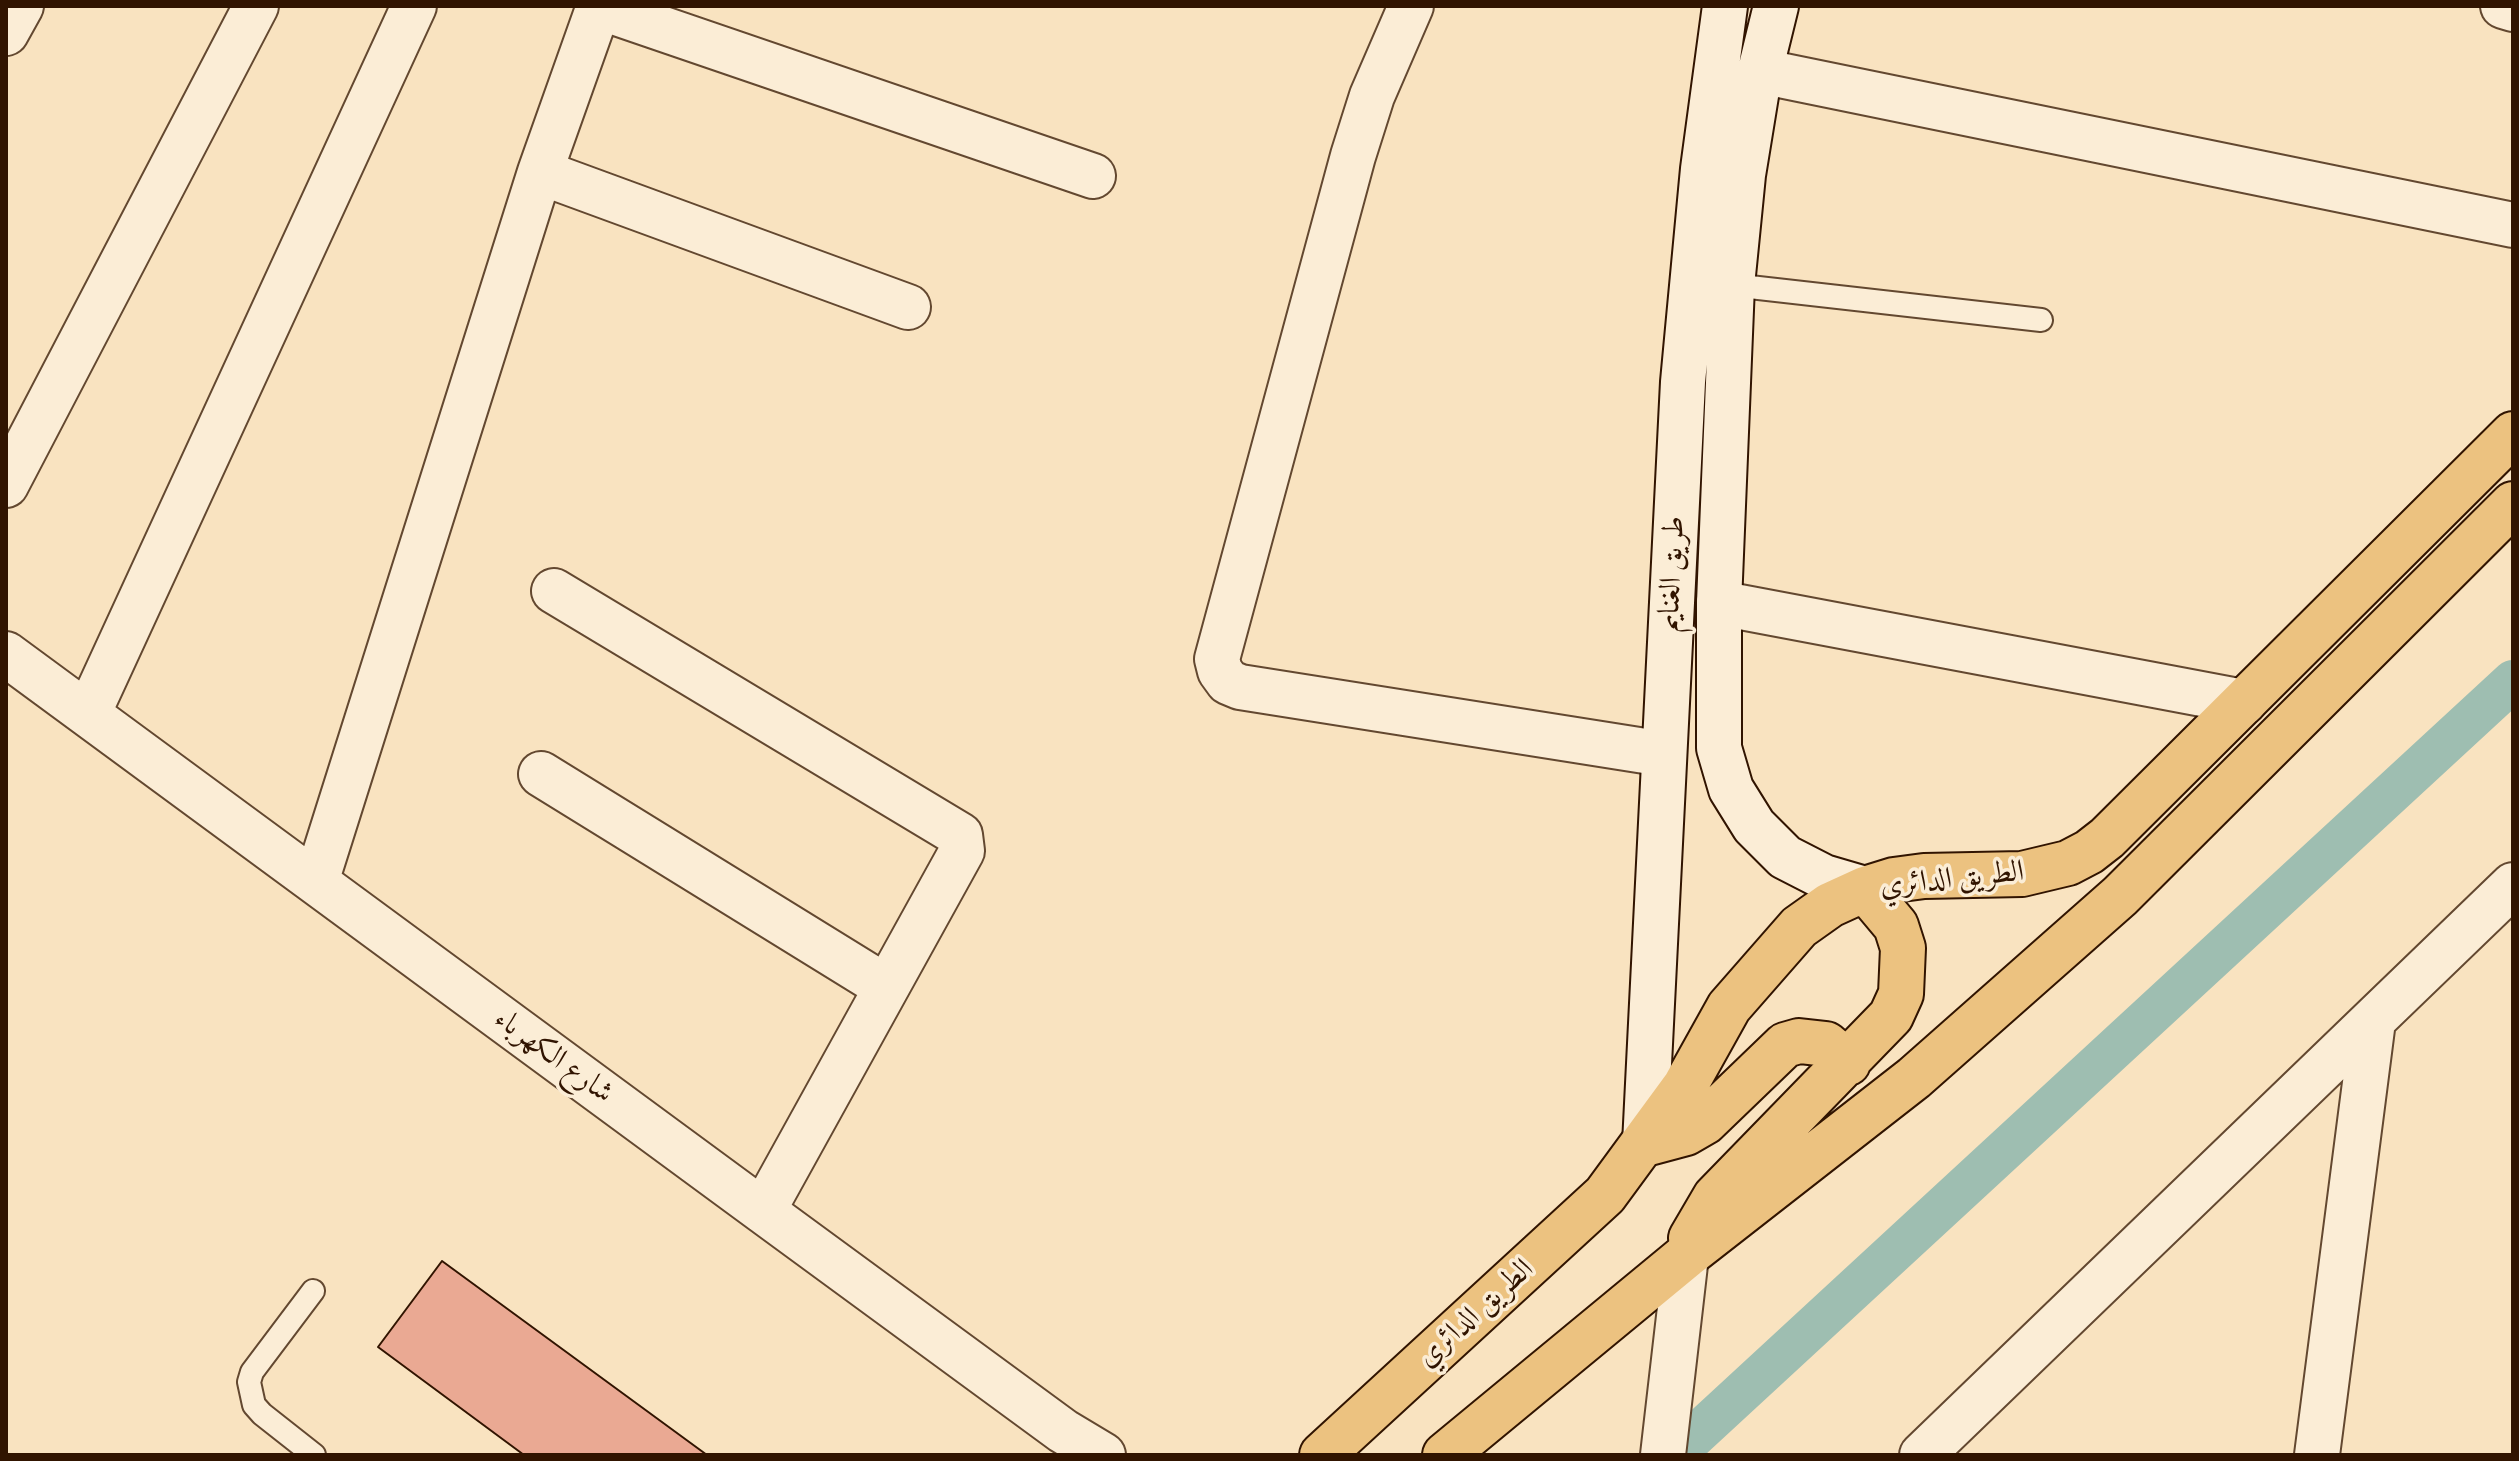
<!DOCTYPE html>
<meta charset="utf-8">
<style>
body{margin:0}
#map{position:relative;width:2519px;height:1461px;overflow:hidden;background:#f9e3c0;font-family:"Libre Bodoni",serif}
canvas{display:block}
.frame{position:absolute;inset:0;border:8px solid #311400;pointer-events:none}
</style>
<div id="map">
<canvas width="2519" height="1461"></canvas>
<div class="frame"></div>
</div>
<script>
const g = document.querySelector('canvas').getContext('2d');
g.lineJoin = 'round';
function poly(rows) {
  const path = new Path2D();
  for (const r of rows) {
    path.moveTo(r[0], r[1]);
    for (let i = 2; i < r.length; i += 2) path.lineTo(r[i], r[i + 1]);
  }
  return path;
}
function strokePath(path, color, width, dash) {
  g.strokeStyle = color;
  g.lineWidth = width;
  g.lineCap = dash ? 'butt' : 'round';
  g.setLineDash(dash || []);
  g.stroke(path);
}
function fillPath(path, color) {
  g.fillStyle = color;
  g.fill(path, 'evenodd');
}
function label(font, color, halo, rows, align = 'center') {
  g.font = font + ' "Libre Bodoni",Amiri,serif';
  g.lineWidth = 7;
  g.setLineDash([]);
  g.textBaseline = 'middle';
  g.strokeStyle = halo;
  g.fillStyle = color;
  for (const [text, x, y, turn = 0] of rows) {
    g.save();
    g.translate(x, y);
    g.rotate((+turn || 0) * Math.PI / 180);
    g.textAlign = isNaN(turn) ? turn : align;
    if (halo) g.strokeText(text, 0, 0);
    g.fillText(text, 0, 0);
    g.restore();
  }
}
const canal = poly([
 [1674,1455,2513,681]
]);
const building = poly([
 [442,1261,707,1455,524,1455,378,1347,442,1261]
]);
const service = poly([
 [1732,285,2041,320],
 [313,1291,252,1372,249,1382,254,1405,262,1414,314,1455]
]);
const minor = poly([
 [1411,6,1372,96,1353,156,1217,659,1220,671,1228,682,1240,687,1664,754],
 [2503,6,2513,9],
 [599,7,1093,176],
 [6,33,21,6],
 [1760,71,2513,225],
 [540,172,908,307],
 [6,485,256,6],
 [554,591,960,835,962,851,763,1211],
 [1719,603,2244,702],
 [6,654,763,1211,1063,1431,1103,1455],
 [88,714,414,6],
 [541,774,886,987],
 [316,882,540,172,599,6],
 [1922,1455,2513,885],
 [2317,1455,2373,1021]
]);
const tertiary = poly([
 [1663,1455,1686,1256]
]);
const secondary = poly([
 [1776,6,1760,71,1743,175,1732,285,1719,603,1719,748,1731,789,1754,826,1785,857,1824,877,1865,889],
 [1645,1144,1683,382,1703,169,1725,6]
]);
const trunk = poly([
 [1645,1144,1686,1133,1705,1122,1785,1045,1799,1041,1826,1044,1848,1063],
 [1691,1238,1715,1197,1891,1016,1901,994,1903,948,1896,926,1865,889],
 [1322,1455,1605,1195,1685,1086,1729,1007,1799,927,1830,905,1865,889,1894,880,1924,876,2022,874,2068,863,2089,852,2107,838,2513,434],
 [1445,1455,1686,1256,1914,1078,2120,896,2513,504]
]);
const streetNames = [
 ["طريق الغنايم",1673,574,-87],
 ["الطريق الدائري",1952,880,-6],
 ["شارع الكهرباء",553,1057,36],
 ["الطريق الدائري",1476,1314,-42]
];
strokePath(canal, '#9ebeb1', 42);
fillPath(building, '#eaa993');
strokePath(building, '#311400', 2);
strokePath(service, '#634830', 26);
strokePath(minor, '#634830', 48);
strokePath(tertiary, '#634830', 48);
strokePath(secondary, '#311400', 48);
strokePath(trunk, '#311400', 48);
strokePath(service, '#fbedd6', 22);
strokePath(minor, '#fbedd6', 44);
strokePath(tertiary, '#fbedd6', 44);
strokePath(secondary, '#fbedd6', 44);
strokePath(trunk, '#ecc280', 44);
label('30px', '#311400', '#fbedd6', streetNames);
</script>
